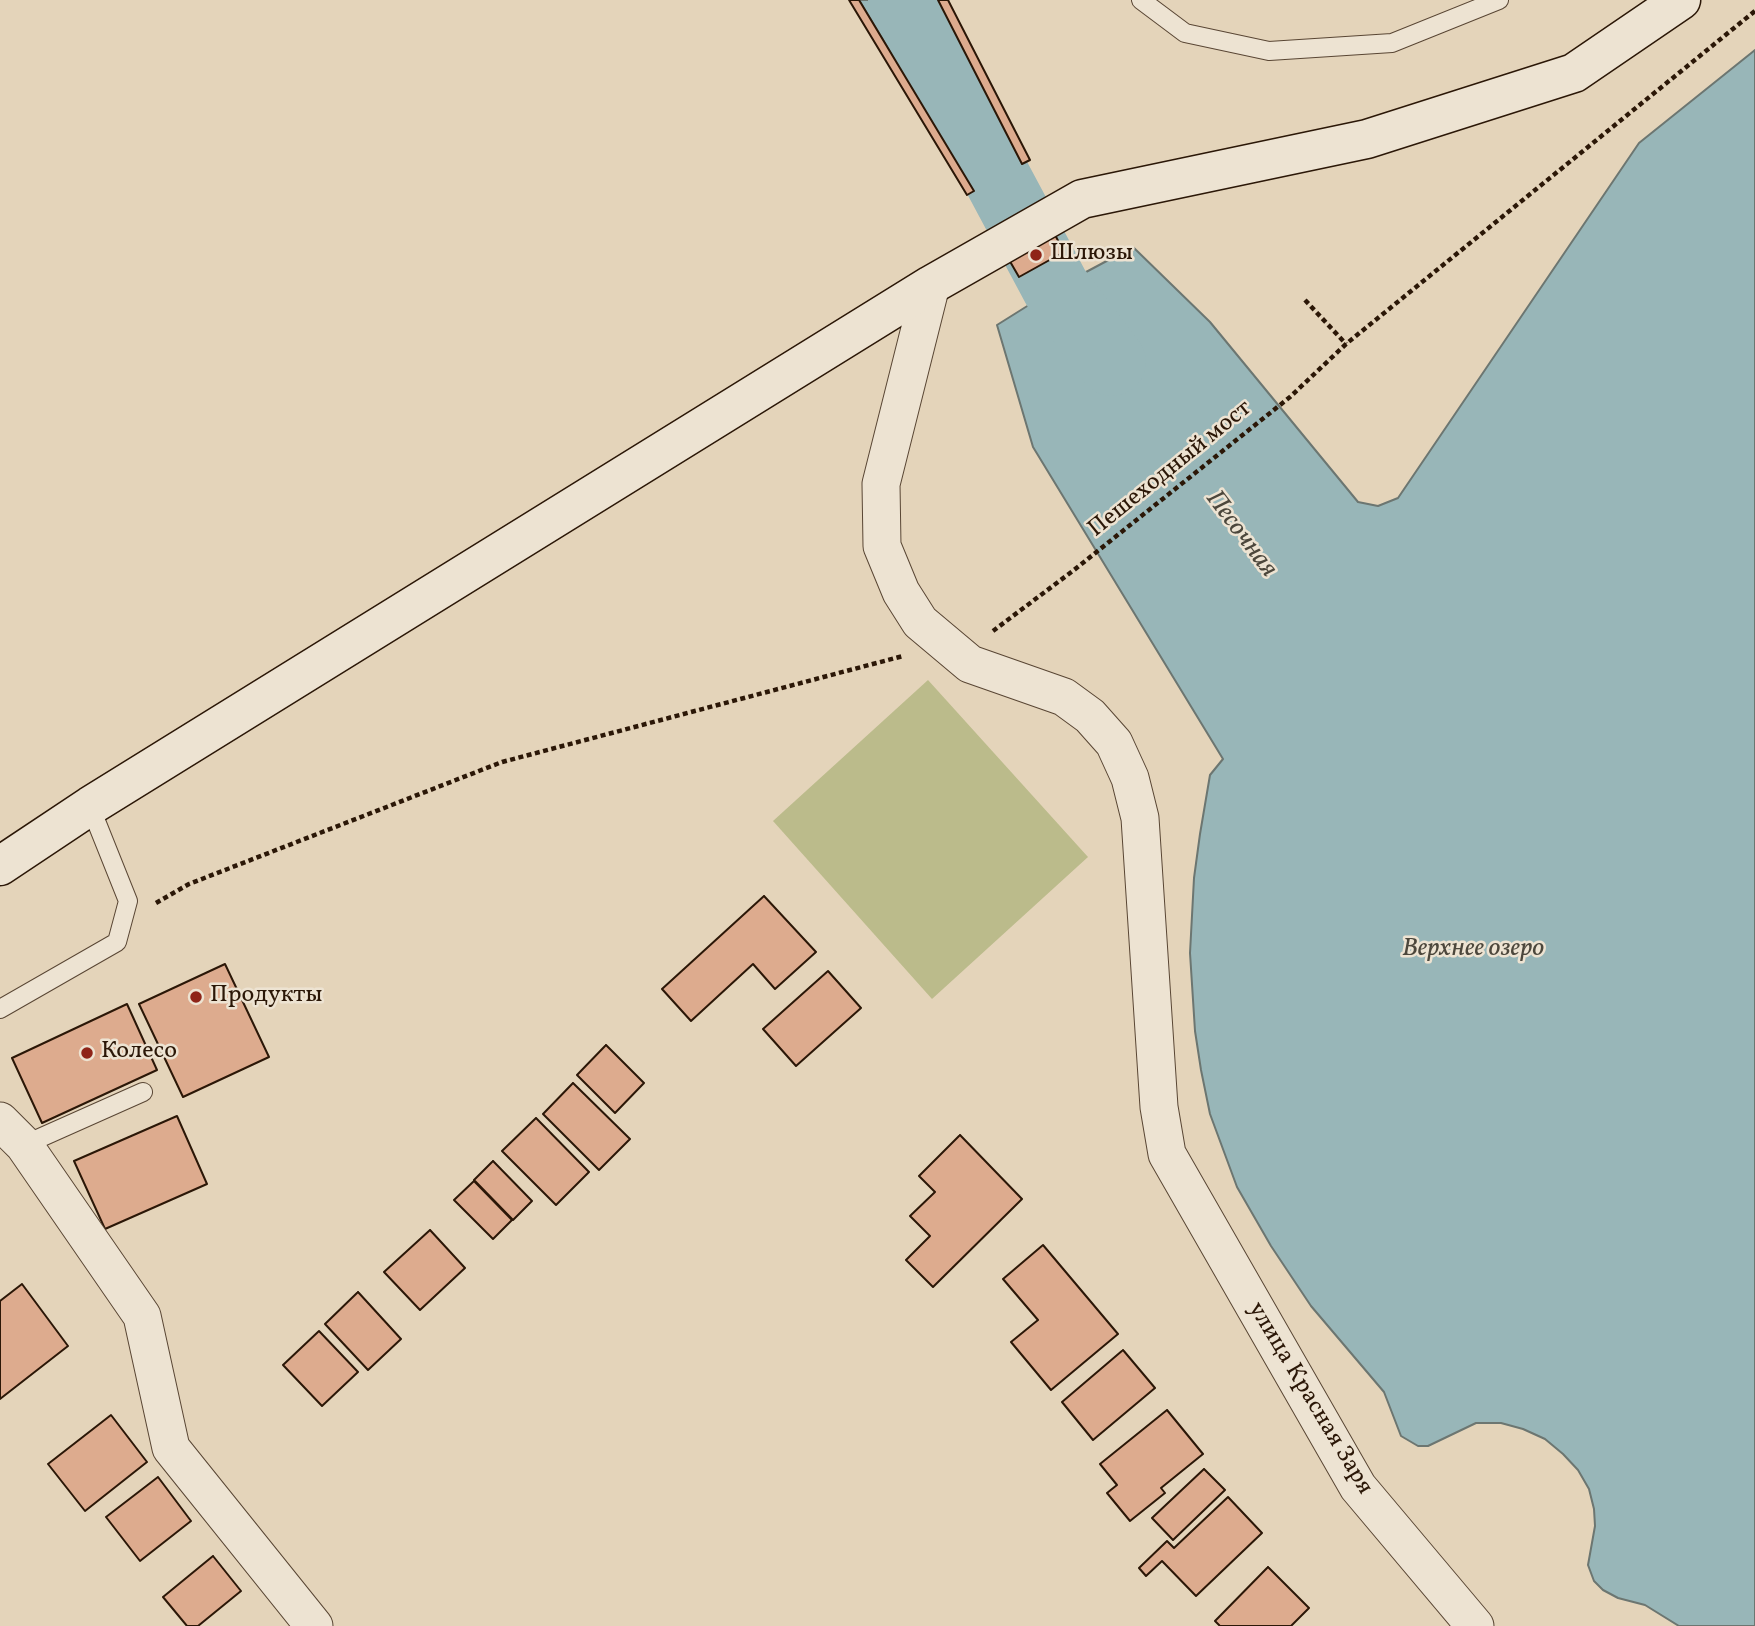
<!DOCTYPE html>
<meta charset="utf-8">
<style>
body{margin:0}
canvas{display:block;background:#e4d4ba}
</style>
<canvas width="1755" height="1626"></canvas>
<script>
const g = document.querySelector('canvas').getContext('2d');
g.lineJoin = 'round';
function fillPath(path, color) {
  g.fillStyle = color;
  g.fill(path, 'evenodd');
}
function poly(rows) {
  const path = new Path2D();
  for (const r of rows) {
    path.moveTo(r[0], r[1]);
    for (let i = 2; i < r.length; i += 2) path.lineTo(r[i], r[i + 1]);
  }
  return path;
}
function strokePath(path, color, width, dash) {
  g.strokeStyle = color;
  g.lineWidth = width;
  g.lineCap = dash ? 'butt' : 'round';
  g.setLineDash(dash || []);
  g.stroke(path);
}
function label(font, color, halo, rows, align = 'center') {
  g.font = font + ' Vollkorn,serif';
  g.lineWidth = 5;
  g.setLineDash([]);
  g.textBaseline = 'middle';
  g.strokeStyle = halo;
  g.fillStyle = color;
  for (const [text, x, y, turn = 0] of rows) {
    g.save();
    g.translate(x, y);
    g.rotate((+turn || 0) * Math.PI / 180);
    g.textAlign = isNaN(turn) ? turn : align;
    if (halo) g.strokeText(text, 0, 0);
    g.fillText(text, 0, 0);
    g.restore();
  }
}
const green = poly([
 [928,680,1088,857,932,999,773,821]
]);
const water = poly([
 [859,0,938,0,1022,164,974,191,859,0],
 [1755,50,1755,1626,1679,1626,1645,1605,1618,1598,1603,1590,1594,1581,1588,1565,1595,1526,1594,1509,1589,1489,1578,1470,1563,1454,1545,1439,1523,1429,1501,1423,1476,1423,1428,1446,1418,1446,1401,1436,1384,1392,1311,1306,1271,1246,1237,1187,1210,1114,1201,1070,1195,1031,1190,953,1194,878,1200,834,1210,775,1223,759,1033,447,997,325,1056,288,1133,247,1210,322,1358,502,1378,506,1398,498,1639,143,1755,50]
]);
const river = poly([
 [902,0,1056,288,1112,362]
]);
const building = poly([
 [849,0,859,0,974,191,967,195,849,0],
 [938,0,948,0,1030,160,1022,164,938,0],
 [1054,233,1064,252,1019,277,1008,258,1054,233],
 [764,896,816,952,775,989,753,964,691,1021,662,989,764,896],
 [225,964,269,1057,183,1097,139,1004,225,964],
 [828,971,861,1008,796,1066,763,1029,828,971],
 [127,1004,157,1070,42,1123,12,1058,127,1004],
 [606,1045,644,1083,615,1113,577,1075,606,1045],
 [573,1083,630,1139,599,1170,543,1114,573,1083],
 [177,1116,207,1184,105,1229,74,1161,177,1116],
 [536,1118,589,1172,556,1205,502,1151,536,1118],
 [960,1135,1022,1199,933,1287,906,1260,930,1236,910,1216,935,1192,919,1176,960,1135],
 [493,1161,532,1201,513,1220,474,1180,493,1161],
 [474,1181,512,1220,493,1239,454,1200,474,1181],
 [430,1230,465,1268,420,1310,384,1272,430,1230],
 [1043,1245,1118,1334,1051,1390,1011,1342,1038,1320,1003,1279,1043,1245],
 [22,1284,68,1346,0,1399,0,1301,22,1284],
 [358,1292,401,1339,368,1370,325,1324,358,1292],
 [319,1331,358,1372,322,1406,283,1365,319,1331],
 [1123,1350,1155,1388,1093,1440,1062,1402,1123,1350],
 [1167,1410,1203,1454,1161,1488,1165,1493,1130,1521,1107,1493,1117,1485,1100,1464,1167,1410],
 [111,1415,147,1462,85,1511,48,1464,111,1415],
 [1204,1469,1225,1490,1173,1540,1152,1518,1204,1469],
 [158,1477,191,1521,140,1561,106,1517,158,1477],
 [1228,1497,1262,1533,1196,1596,1162,1561,1146,1576,1139,1568,1167,1541,1174,1548,1228,1497],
 [213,1556,241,1591,198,1626,187,1626,163,1597,213,1556],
 [1268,1567,1309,1608,1291,1626,1220,1626,1215,1621,1268,1567]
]);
const path = poly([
 [1305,300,1346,344],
 [993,631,1074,570,1290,397,1346,344,1755,11],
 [156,903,189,884,502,762,903,656]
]);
const service = poly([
 [1141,0,1185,33,1269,51,1392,43,1499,0],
 [0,1009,117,942,128,901,90,806],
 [24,1145,143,1092]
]);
const minor = poly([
 [931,285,881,484,882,546,901,592,920,622,970,664,1064,697,1090,716,1114,743,1130,778,1140,818,1159,1107,1167,1154,1358,1487,1475,1626],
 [0,1121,24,1145,142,1316,171,1448,314,1626]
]);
const secondary = poly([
 [0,866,90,806,931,285,1082,199,1367,139,1574,73,1681,0]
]);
const markers = [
 [1036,255,7,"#8f2418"],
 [196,997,7,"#8f2418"],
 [87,1053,7,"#8f2418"]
];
const poiNames = [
 ["Шлюзы",1050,255],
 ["Продукты",210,997],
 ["Колесо",101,1053]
];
const streetNames = [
 ["Пешеходный мост",1171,470,-39],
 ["улица Красная Заря",1309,1399,59]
];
const waterNames = [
 ["Песочная",1240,535,53],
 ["Верхнее озеро",1473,950]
];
fillPath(green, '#bbbb8b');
fillPath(water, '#98b6b8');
strokePath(water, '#6c7671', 2);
strokePath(river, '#98b6b8', 68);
fillPath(building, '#ddab8e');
strokePath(building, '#2b1707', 2);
strokePath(service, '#594634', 20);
strokePath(minor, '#594634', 39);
strokePath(secondary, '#2b1707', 41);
strokePath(path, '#2b1707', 4.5, [5, 3.5]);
strokePath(service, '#ede3d2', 18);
strokePath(minor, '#ede3d2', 37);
strokePath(secondary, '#ede3d2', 38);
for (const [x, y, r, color] of markers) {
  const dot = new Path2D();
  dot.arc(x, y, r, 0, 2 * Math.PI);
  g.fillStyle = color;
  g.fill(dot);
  strokePath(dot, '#ede3d2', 2.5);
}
label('24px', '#2b1707', '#ede3d2', poiNames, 'left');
label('24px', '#2b1707', '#ede3d2', streetNames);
label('italic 26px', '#4c473c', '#ede3d2', waterNames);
</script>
